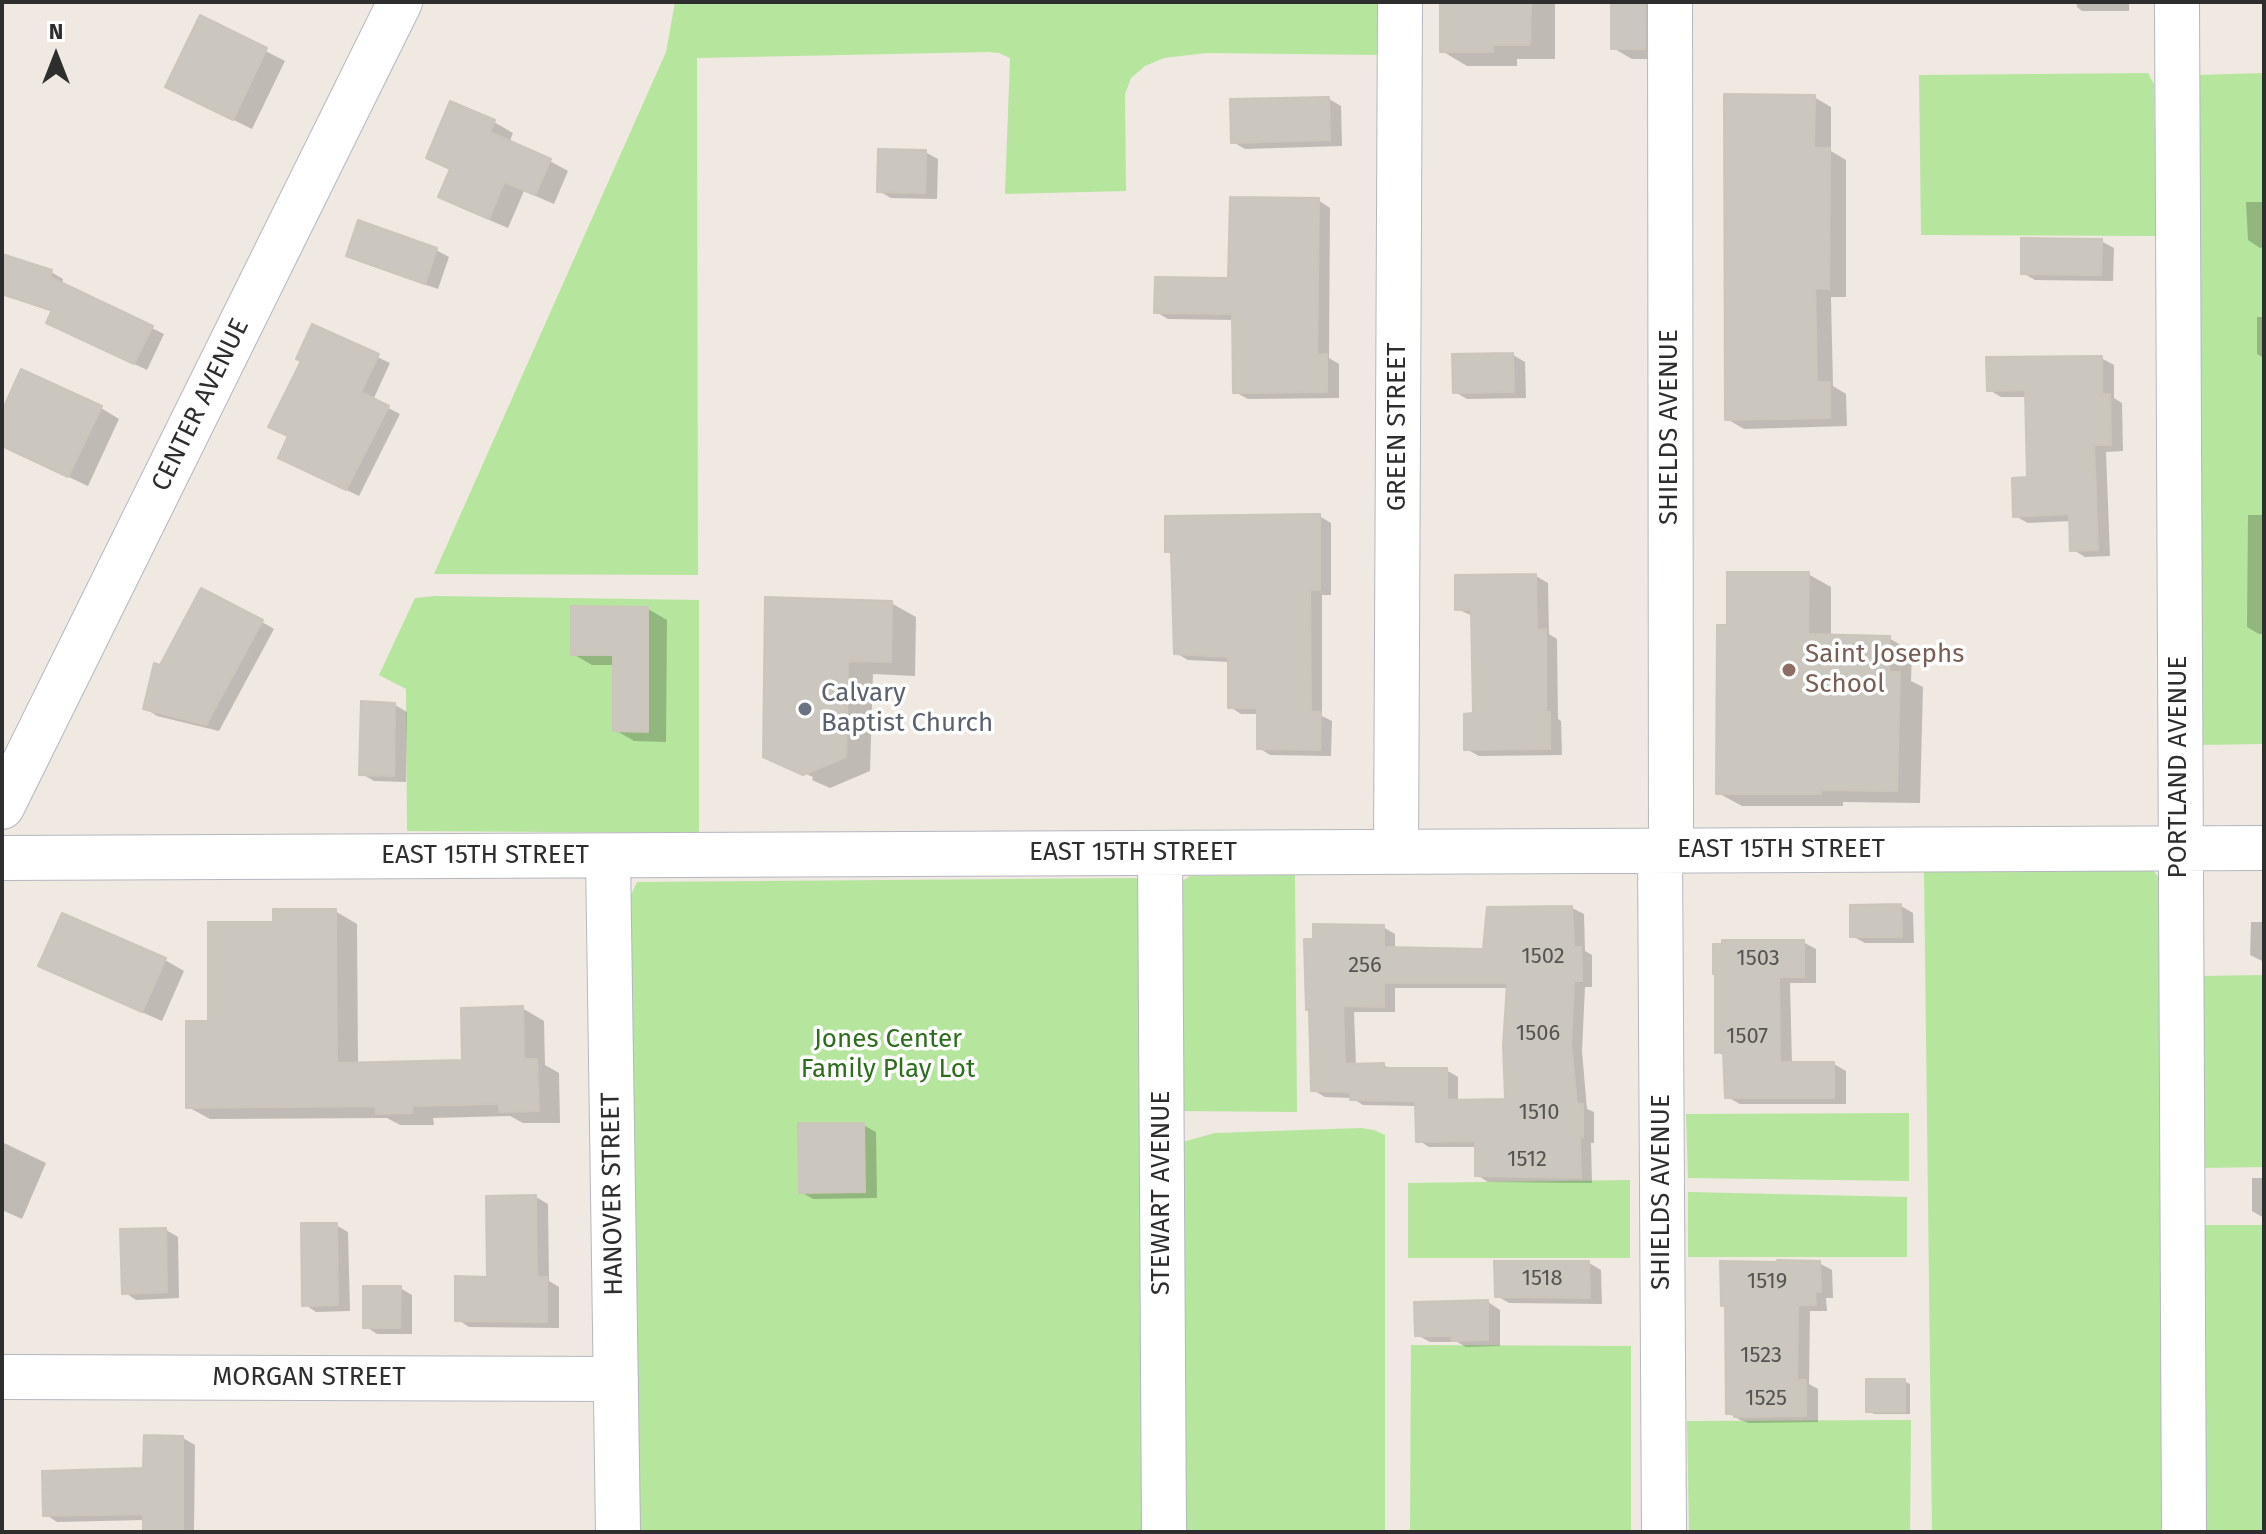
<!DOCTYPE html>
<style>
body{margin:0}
#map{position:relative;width:2266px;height:1534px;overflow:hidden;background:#efe9e1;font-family:"Fira Sans",sans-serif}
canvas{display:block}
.frame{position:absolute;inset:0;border:4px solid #2e2e2e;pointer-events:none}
.north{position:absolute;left:16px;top:16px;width:80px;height:80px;-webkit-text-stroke:6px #fff;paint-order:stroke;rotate:0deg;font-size:22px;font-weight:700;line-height:32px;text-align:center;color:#2e2e2e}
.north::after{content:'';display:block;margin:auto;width:28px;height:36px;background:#2e2e2e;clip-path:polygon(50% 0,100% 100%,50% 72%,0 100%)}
</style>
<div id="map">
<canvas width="2266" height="1534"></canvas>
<div class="frame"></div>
<div class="north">N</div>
</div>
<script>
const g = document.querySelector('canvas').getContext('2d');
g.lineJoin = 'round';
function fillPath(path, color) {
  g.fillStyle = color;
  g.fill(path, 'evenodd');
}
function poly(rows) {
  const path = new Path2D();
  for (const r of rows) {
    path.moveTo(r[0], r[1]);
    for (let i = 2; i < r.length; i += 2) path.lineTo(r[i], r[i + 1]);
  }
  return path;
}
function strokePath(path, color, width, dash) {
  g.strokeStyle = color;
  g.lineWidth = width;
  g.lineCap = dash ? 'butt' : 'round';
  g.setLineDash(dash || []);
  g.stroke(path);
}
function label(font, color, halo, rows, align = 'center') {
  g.font = font + ' "Fira Sans",sans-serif';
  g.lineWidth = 7;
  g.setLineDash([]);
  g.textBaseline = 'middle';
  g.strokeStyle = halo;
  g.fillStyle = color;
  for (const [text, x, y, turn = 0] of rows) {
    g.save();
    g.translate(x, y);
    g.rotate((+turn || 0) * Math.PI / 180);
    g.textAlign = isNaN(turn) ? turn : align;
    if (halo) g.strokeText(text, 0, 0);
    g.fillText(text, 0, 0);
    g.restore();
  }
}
const green = poly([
 [675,2,1377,2,1379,55,1206,53,1164,58,1145,66,1131,78,1125,94,1126,191,1005,194,1010,58,999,53,989,52,697,58,698,575,434,574,666,52],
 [2148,73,2154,84,2156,236,1921,235,1919,75],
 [2264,73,2264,744,2198,745,2197,75],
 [435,596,699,600,699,833,407,831,406,689,379,675,415,598],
 [2152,869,2159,878,2164,1532,1932,1532,1924,872],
 [1295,875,1297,1112,1177,1111,1181,882,1190,876],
 [1139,878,1146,1532,638,1532,632,1228,631,895,637,882],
 [2264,975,2264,1167,2202,1168,2199,976],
 [1909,1113,1909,1181,1688,1178,1686,1114],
 [1361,1128,1374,1130,1385,1135,1385,1532,1180,1532,1179,1143,1215,1133],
 [1630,1180,1630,1258,1408,1258,1408,1183],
 [1688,1192,1907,1197,1907,1257,1688,1257],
 [2201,1225,2264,1225,2264,1532,2203,1532],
 [1411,1345,1631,1346,1631,1532,1410,1532],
 [1911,1420,1910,1532,1689,1532,1687,1421]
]);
const shadow = poly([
 [1442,2,1555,2,1555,59,1517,59,1517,66,1467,66,1442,51],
 [1613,2,1667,2,1663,59,1632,59,1613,48],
 [2077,2,2129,2,2129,11,2082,11,2077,7],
 [201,18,285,61,252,129,187,97],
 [1814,97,1831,107,1831,151,1846,160,1846,297,1831,297,1833,386,1846,394,1847,426,1744,429,1727,419],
 [1329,99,1341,106,1342,146,1245,149,1233,142],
 [451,104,494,122,513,133,509,143,550,161,568,171,554,204,524,191,508,228,459,207,440,196,451,170,428,157],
 [925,152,938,159,937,199,891,198,879,191],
 [1318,200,1330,208,1329,358,1339,364,1339,398,1248,399,1235,392,1234,320,1168,319,1156,312,1230,280],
 [2246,202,2264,202,2264,247,2260,248,2248,240],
 [359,223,436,250,449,257,438,289,360,262,348,255],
 [2101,241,2114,248,2113,281,2035,280,2023,273],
 [2,256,51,272,63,279,62,284,164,334,147,370,61,329,53,312,2,295],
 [2257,317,2264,317,2264,358,2257,354],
 [313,327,390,363,373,400,400,414,359,496,292,464,290,437,303,361],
 [1513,355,1525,362,1526,398,1467,399,1455,392],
 [2101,358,2114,365,2114,398,2122,403,2123,451,2106,452,2110,556,2085,557,2072,549,2071,521,2028,523,2015,516,2029,479,2027,397,2001,397,1989,390],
 [2,406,101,408,119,419,88,486,2,446],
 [2248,515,2264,515,2264,634,2259,634,2247,627],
 [1319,516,1331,523,1331,595,1322,595,1322,716,1332,721,1331,756,1270,755,1259,748,1259,714,1241,714,1230,707,1230,662,1188,660,1176,653,1173,554,1167,551],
 [1808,574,1831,587,1831,637,1889,638,1912,652,1911,681,1923,687,1920,803,1843,802,1843,806,1742,806,1718,793,1729,627],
 [1536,576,1548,583,1549,634,1557,639,1558,719,1561,721,1562,755,1479,756,1466,749,1475,715,1473,616,1457,609],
 [891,603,916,617,915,676,873,674,870,771,830,788,812,780,813,777,787,766,787,769,765,756],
 [648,609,667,620,666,742,634,741,615,730,615,665,592,665,573,654],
 [262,622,274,629,219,731,157,716,145,708,161,667],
 [395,705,407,712,406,782,374,781,362,774],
 [1901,906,1913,913,1914,943,1865,943,1852,936],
 [1572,908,1584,914,1585,951,1592,955,1592,987,1585,987,1582,1051,1587,1109,1594,1112,1594,1143,1591,1143,1592,1183,1488,1182,1477,1175,1477,1147,1429,1147,1418,1140,1417,1106,1363,1105,1352,1098,1325,1097,1313,1090,1311,1011,1383,927,1395,934,1395,949,1484,951],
 [1395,988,1509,988,1507,1101,1458,1102,1458,1077,1446,1070,1392,1070,1384,1065,1356,1066,1354,1012,1395,1012],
 [335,911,357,924,358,1064,464,1062,522,1008,544,1021,545,1065,559,1073,560,1123,523,1123,510,1116,433,1118,434,1125,400,1125,387,1118,210,1119,188,1107,210,1023,275,924],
 [2251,922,2264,922,2264,962,2250,955],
 [1803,942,1816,949,1816,983,1790,983,1792,1064,1834,1064,1846,1071,1846,1104,1740,1104,1727,1097,1725,1056,1717,1052],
 [165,960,184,971,162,1021,59,976,41,965],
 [863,1125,876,1132,877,1198,813,1199,801,1192],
 [2,1142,46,1163,22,1219,2,1210],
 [2252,1178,2264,1178,2264,1218,2252,1211],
 [536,1197,548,1204,549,1281,559,1287,559,1328,469,1327,457,1319,489,1279],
 [336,1225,348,1232,350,1311,316,1312,304,1304],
 [166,1230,178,1237,179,1298,136,1300,124,1292],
 [1589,1263,1601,1270,1602,1304,1509,1303,1497,1296],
 [1819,1263,1832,1270,1833,1298,1826,1298,1827,1311,1810,1311,1809,1384,1818,1389,1818,1422,1749,1423,1740,1420,1728,1413,1727,1307,1723,1305],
 [400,1288,412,1295,412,1334,377,1334,365,1326],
 [1488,1302,1500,1310,1500,1346,1466,1347,1457,1342,1430,1342,1417,1335],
 [1904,1381,1910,1384,1910,1414,1874,1414,1868,1411],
 [183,1438,195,1445,194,1532,145,1532,145,1520,57,1522,45,1514,145,1470]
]);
const building = poly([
 [1440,2,1531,2,1530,45,1493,45,1493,52,1440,52,1440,2],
 [1611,2,1645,2,1645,49,1611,49,1611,2],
 [200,15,267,48,233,120,165,87,200,15],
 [1724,94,1815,95,1814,148,1830,148,1829,289,1815,288,1817,382,1830,382,1830,418,1725,420,1724,94],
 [1329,97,1330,140,1231,143,1230,99,1329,97],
 [450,101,495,120,490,132,551,159,535,195,504,182,489,219,438,197,450,169,426,158,450,101],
 [878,149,926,150,925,193,877,192,878,149],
 [1230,197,1319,198,1317,355,1327,354,1327,392,1233,393,1232,314,1154,313,1155,277,1228,278,1230,197],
 [358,220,437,248,425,284,346,256,358,220],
 [2021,238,2102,239,2101,275,2021,274,2021,238],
 [2,254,52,270,50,277,153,326,134,364,46,323,52,310,2,294,2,254],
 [312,324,379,354,361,392,389,406,346,490,278,458,288,436,268,427,301,361,296,359,312,324],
 [1513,353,1514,392,1453,393,1452,354,1513,353],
 [2102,356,2102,394,2110,394,2111,445,2094,445,2098,550,2070,551,2069,514,2013,517,2012,478,2027,477,2025,390,1987,391,1986,357,2102,356],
 [21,369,102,406,68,477,2,446,2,411,21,369],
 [1320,514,1320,590,1310,590,1311,712,1321,712,1320,750,1257,749,1257,708,1228,708,1228,657,1174,654,1171,552,1165,552,1165,516,1320,514],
 [1727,572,1809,572,1808,634,1890,636,1889,672,1900,672,1897,791,1821,790,1821,794,1716,794,1717,625,1727,625,1727,572],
 [1536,574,1537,630,1546,629,1546,712,1550,712,1550,749,1464,750,1464,714,1473,713,1471,610,1455,610,1455,575,1536,574],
 [201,588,263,620,206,725,143,709,154,663,160,665,201,588],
 [765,597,892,601,891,662,848,661,846,757,803,775,763,757,765,597],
 [571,606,648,607,648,732,613,731,613,655,571,655,571,606],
 [361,701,395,703,394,776,359,775,361,701],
 [1901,904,1902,937,1850,937,1850,905,1901,904],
 [1572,906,1574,947,1581,947,1582,981,1574,981,1571,1043,1577,1104,1583,1104,1583,1137,1580,1137,1581,1178,1475,1176,1475,1141,1416,1142,1415,1101,1350,1100,1350,1092,1311,1091,1309,1010,1306,1010,1304,939,1313,939,1313,924,1384,925,1384,947,1483,949,1487,907,1572,906],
 [1384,983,1507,983,1503,1045,1505,1099,1447,1100,1447,1068,1384,1068,1384,1063,1345,1064,1343,1006,1384,1007,1384,983],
 [273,909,336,909,337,1063,462,1060,461,1008,523,1006,524,1059,537,1059,539,1111,499,1112,499,1104,412,1106,412,1113,376,1114,376,1106,186,1108,186,1021,208,1021,208,922,273,922,273,909],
 [62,913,166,958,142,1012,38,966,62,913],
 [1722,940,1804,940,1804,977,1779,977,1780,1062,1834,1062,1834,1098,1725,1098,1723,1052,1715,1053,1715,974,1713,974,1713,944,1722,944,1722,940],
 [798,1123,864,1123,865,1192,799,1193,798,1123],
 [536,1195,537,1277,547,1277,547,1322,455,1321,455,1276,487,1277,486,1196,536,1195],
 [301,1223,337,1223,338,1305,302,1306,301,1223],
 [166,1228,167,1292,122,1294,120,1229,166,1228],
 [1777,1260,1820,1261,1821,1292,1815,1292,1816,1305,1798,1305,1797,1380,1806,1380,1806,1416,1734,1417,1734,1414,1726,1414,1725,1306,1721,1306,1720,1261,1777,1262,1777,1260],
 [1494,1261,1589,1261,1590,1298,1495,1297,1494,1261],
 [363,1286,401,1286,400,1328,363,1328,363,1286],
 [1488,1300,1488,1340,1452,1341,1451,1336,1415,1336,1414,1302,1488,1300],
 [1866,1379,1905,1379,1905,1412,1866,1412,1866,1379],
 [144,1435,183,1436,183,1532,143,1532,143,1514,43,1516,42,1471,143,1468,144,1435]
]);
const minor = poly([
 [1670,2,1671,851],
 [2177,2,2184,1532],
 [2,807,400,2],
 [1660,851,1664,1532],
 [1396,852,1400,2],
 [1160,853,1164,1532],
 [608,856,618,1532],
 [2,858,2264,848],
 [2,1377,616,1379]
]);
const markers = [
 [1789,670,8,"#8d6e63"],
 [805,709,8,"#6b7280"]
];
const numberNames = [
 ["1502",1543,957],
 ["1503",1758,959],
 ["256",1365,966],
 ["1506",1538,1034],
 ["1507",1747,1037],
 ["1510",1539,1113],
 ["1512",1527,1160],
 ["1518",1542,1279],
 ["1519",1767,1282],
 ["1523",1761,1356],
 ["1525",1766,1399]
];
const streetNames = [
 ["CENTER AVENUE",201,405,-64],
 ["GREEN STREET",1398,427,-90],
 ["SHIELDS AVENUE",1670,427,-90],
 ["PORTLAND AVENUE",2179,767,-90],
 ["EAST 15TH STREET",1781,850],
 ["EAST 15TH STREET",1133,853],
 ["EAST 15TH STREET",485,856],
 ["SHIELDS AVENUE",1662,1192,-90],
 ["STEWART AVENUE",1162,1193,-90],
 ["HANOVER STREET",613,1194,-91],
 ["MORGAN STREET",309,1378]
];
const educationNames = [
 ["Saint Josephs",1805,655],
 ["School",1805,685]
];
const worshipNames = [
 ["Calvary",821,694],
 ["Baptist Church",821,724]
];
const parkNames = [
 ["Jones Center",888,1040],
 ["Family Play Lot",888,1070]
];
fillPath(green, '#b6e59e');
fillPath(shadow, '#0003');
fillPath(building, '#cbc7bf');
strokePath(building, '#cbc5ba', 2);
strokePath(minor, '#b4b7c1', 46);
strokePath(minor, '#fff', 44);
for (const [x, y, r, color] of markers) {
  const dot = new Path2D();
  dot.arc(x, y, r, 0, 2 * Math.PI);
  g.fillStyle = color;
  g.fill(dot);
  strokePath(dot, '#fff', 3);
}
label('22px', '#555452', null, numberNames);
label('26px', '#2e2e2e', '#fff', streetNames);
label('26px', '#785e54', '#fff', educationNames, 'left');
label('26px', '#5b616d', '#fff', worshipNames, 'left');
label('26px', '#2c6e1b', '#fff', parkNames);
</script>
